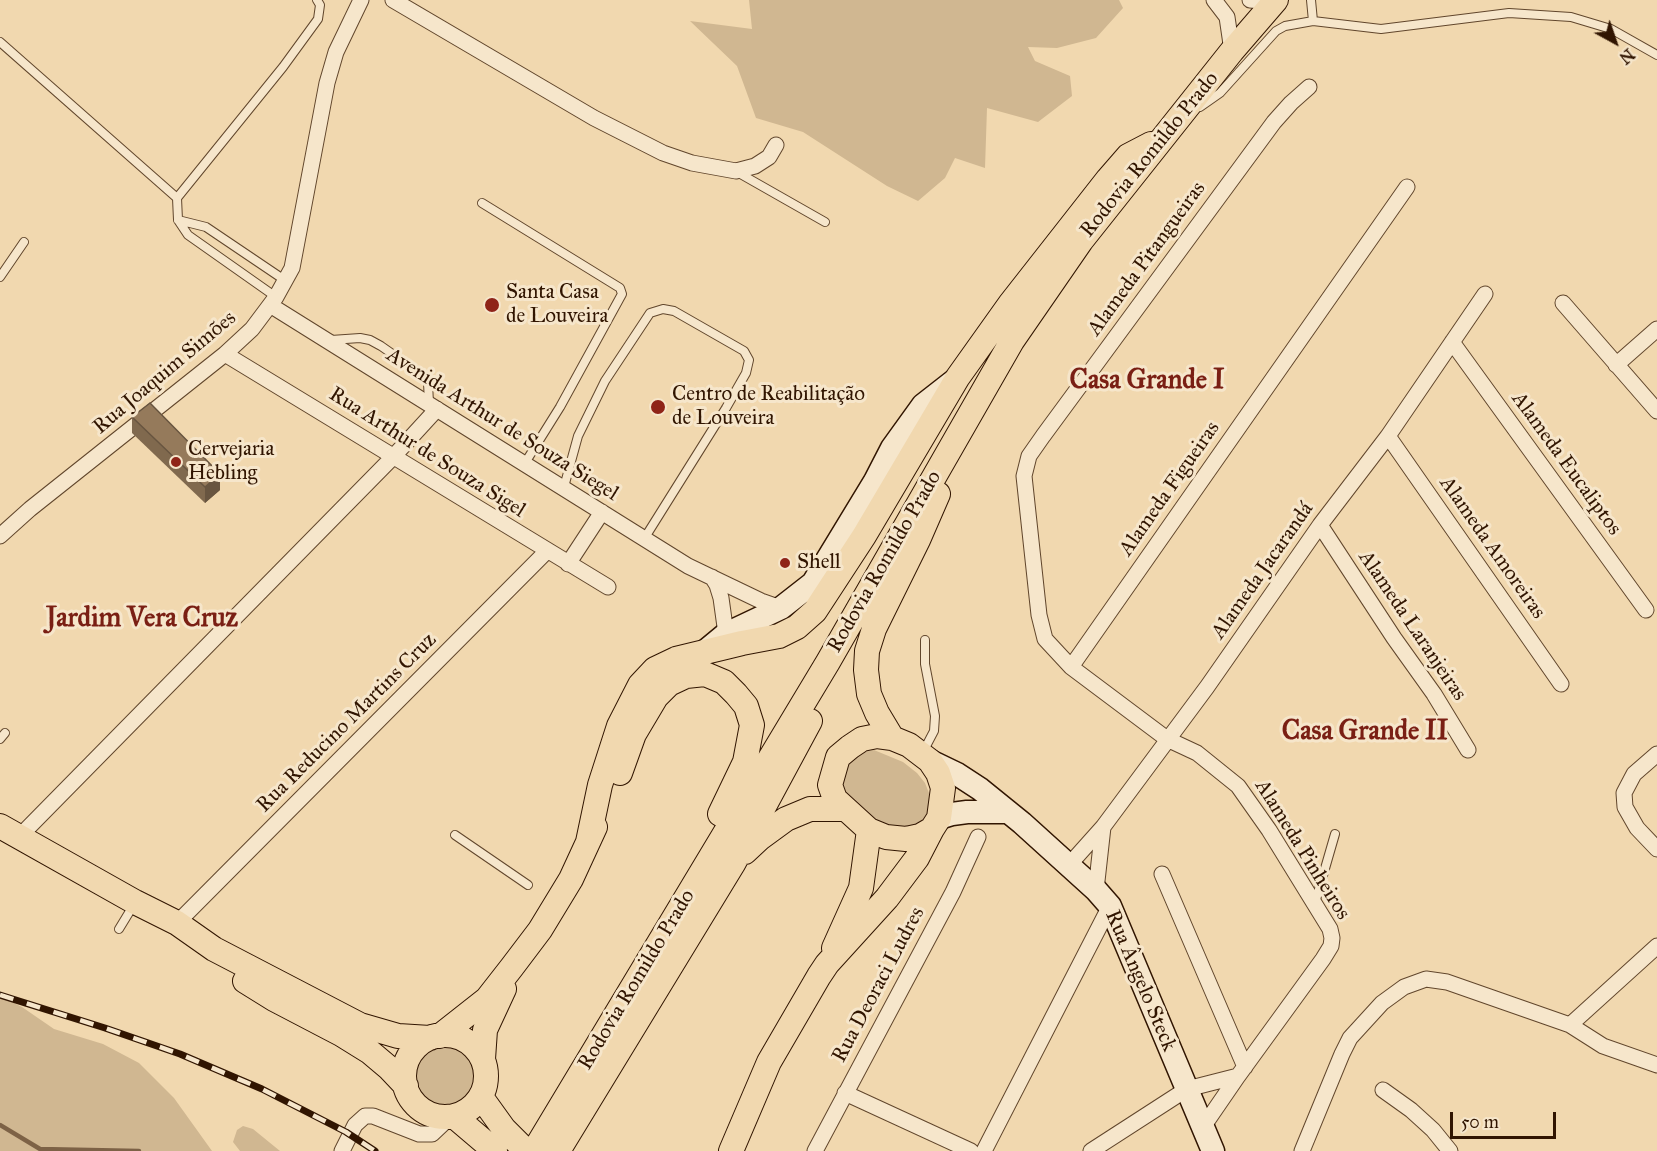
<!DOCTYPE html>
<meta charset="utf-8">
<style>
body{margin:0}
#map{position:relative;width:1657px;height:1151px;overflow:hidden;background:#f1d8af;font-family:"IM FELL Great Primer",serif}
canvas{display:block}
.north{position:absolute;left:1585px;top:12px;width:60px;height:60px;-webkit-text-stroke:4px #f6e6cb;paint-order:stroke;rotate:140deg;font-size:16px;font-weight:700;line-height:24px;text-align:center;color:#311501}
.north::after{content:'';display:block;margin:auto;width:21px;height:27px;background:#311501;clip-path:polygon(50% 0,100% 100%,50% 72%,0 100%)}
.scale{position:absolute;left:1450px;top:1112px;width:106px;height:27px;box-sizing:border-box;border:3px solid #311501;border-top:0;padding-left:8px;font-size:18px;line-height:21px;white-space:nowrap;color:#311501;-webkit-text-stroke:4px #f6e6cb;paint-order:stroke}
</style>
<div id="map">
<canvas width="1657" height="1151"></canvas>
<div class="north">N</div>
<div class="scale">50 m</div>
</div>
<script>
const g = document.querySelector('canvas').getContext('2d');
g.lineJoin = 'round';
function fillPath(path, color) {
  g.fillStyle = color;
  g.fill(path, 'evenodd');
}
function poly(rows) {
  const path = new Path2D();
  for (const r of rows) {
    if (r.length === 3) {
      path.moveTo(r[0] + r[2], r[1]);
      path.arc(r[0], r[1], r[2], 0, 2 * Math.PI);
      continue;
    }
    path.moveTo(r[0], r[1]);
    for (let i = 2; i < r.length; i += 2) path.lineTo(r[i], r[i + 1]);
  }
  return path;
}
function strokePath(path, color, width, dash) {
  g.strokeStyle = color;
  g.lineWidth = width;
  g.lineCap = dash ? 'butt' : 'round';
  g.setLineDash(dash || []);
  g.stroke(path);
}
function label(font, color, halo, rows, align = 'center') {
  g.font = font + ' "IM FELL Great Primer",serif';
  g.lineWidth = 6;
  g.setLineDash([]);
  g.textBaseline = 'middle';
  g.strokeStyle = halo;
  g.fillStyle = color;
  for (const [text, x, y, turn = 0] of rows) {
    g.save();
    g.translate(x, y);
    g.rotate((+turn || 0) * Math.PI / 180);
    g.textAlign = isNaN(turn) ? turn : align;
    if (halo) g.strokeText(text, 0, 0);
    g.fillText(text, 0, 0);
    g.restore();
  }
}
const green = poly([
 [749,0,1119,0,1123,8,1096,38,1057,48,1028,47,1035,61,1070,76,1072,96,1038,122,987,108,985,168,955,158,945,178,918,201,887,186,803,132,756,118,737,66,690,21,752,29],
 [874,750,903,762,917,773,925,783,929,793,930,803,927,813,922,821,914,828,894,832,845,800,841,777,845,767,853,758,863,752],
 [0,996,22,1007,54,1029,103,1044,139,1063,174,1098,212,1151,0,1151],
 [445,1077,31],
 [243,1126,253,1129,280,1151,240,1151,233,1142,237,1130]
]);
const stream = poly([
 [0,1125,40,1149,139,1151]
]);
const lane = poly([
 [1311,0,1313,21],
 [0,42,177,198],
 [1200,107,1220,93,1276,31,1285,26,1313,21,1381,29,1509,13,1571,17,1611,29,1657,55],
 [737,172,825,222],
 [482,203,620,288,622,294,560,407,525,463],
 [178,220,206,227,286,281],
 [0,277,24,242],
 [276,297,188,235,178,220,177,198,283,67,318,19,320,5,317,0],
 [331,340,360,338,370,340,381,346,421,374,428,382,429,404],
 [564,487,578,436,605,381,650,313,663,309,674,311,744,351,749,360,746,373,726,408,644,539],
 [0,739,5,733],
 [923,752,934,731,935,716,925,664,925,640],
 [455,835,528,885],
 [1315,903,1335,834],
 [119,929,133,906]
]);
const street = poly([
 [393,0,594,118,663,153,692,163,736,171,755,166,769,157,776,145],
 [1214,0,1227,17,1232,51],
 [1250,0,1274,2],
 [1563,303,1657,411],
 [270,305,688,566,761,601,781,608],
 [1452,342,1646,610],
 [225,354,608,587],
 [1616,365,1657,329],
 [1388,436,1561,684],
 [1320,525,1394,638,1434,694,1468,750],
 [0,536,30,509,225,354,252,329,276,297,292,268,327,83,336,52,361,0],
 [568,564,602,512],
 [712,577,717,585,721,598,726,634],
 [1071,667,1407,187],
 [1657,754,1634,774,1624,793,1625,807,1637,828,1657,849],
 [20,836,393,457,437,409],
 [1069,865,1103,827,1207,687,1320,525,1388,436,1485,294],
 [1162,874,1245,1067],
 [1096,890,1103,827],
 [177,923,546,552],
 [1570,1025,1657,946],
 [1383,1090,1411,1110,1433,1130,1450,1151],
 [845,1093,971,1151],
 [1203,1127,1238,1076,1323,959,1331,946,1332,938,1330,929,1269,830,1238,786,1197,753,1167,739,1071,667,1045,639,1039,615,1024,476,1029,456,1043,436,1274,122,1291,103,1309,87],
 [342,1151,355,1125,365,1116,373,1116,419,1134,432,1134,450,1117],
 [815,1151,953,892,978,837],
 [984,1151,1110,906],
 [1091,1151,1187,1089,1238,1076],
 [1302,1151,1342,1054,1350,1038,1382,1003,1404,987,1426,979,1447,982,1570,1025,1603,1046,1657,1065]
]);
const secondary = poly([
 [703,653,726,634,781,608,813,583,875,481,892,448,923,405,955,380],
 [930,761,957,774,980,789,1022,823,1096,890,1110,906,1213,1151],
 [939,818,952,814,967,812,1005,812]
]);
const primary = poly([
 [877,736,892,738,909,745,930,761,938,773,943,788,939,818,932,829,920,836,906,839,886,837,869,830,835,799,830,785,838,757,850,747,862,739,877,736],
 [892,738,877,713,869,694,866,670,867,651,874,629,918,540,938,494],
 [620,773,634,734,656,697,669,684,686,676,705,674,724,682,736,694,746,706,752,725,745,762,720,814],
 [0,826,135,902,177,923,214,949,360,1025,398,1036,430,1038],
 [588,842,600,785,619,726,640,685,655,669,676,659,742,643,779,636,797,627,815,611,864,536,958,377,1010,304,1108,179,1128,156,1151,144],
 [745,852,760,838,786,819,810,809,845,809],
 [834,948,861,888,869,830],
 [245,981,274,999,341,1034,370,1052,389,1068,406,1086],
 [445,1076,41],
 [440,1036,487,999,512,967,540,930,571,879,595,827],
 [483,1059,485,1030,504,989],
 [481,1097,504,1129,526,1151],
 [454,1116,495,1151],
 [534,1151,828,662,1012,341,1081,241,1232,51,1276,0],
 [558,1151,733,864,810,721],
 [731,1151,769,1062,819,976,827,964,887,898,917,858,932,829]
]);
const rail = poly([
 [0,995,105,1028,180,1054,262,1089,346,1132,375,1151]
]);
const wall = poly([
 [132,417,220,490,205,503,132,433]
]);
const shadedWall = poly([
 [220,474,220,490,205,503,205,487]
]);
const building = poly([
 [150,403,220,474,205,487,132,417,150,403]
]);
const markers = [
 [492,305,8,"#8f2418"],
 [658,407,8,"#8f2418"],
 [176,462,6,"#8f2418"],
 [785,563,6,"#8f2418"]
];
const streetNames = [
 ["Rodovia Romildo Prado",1150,155,-51],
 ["Alameda Pitangueiras",1147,259,-54],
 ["Rua Joaquim Simões",165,373,-40],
 ["Avenida Arthur de Souza Siegel",502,425,32],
 ["Rua Arthur de Souza Sigel",427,453,32],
 ["Alameda Eucaliptos",1566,464,54],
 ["Alameda Figueiras",1170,489,-55],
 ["Alameda Amoreiras",1492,548,55],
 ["Rodovia Romildo Prado",885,562,-60],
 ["Alameda Jacarandá",1263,571,-55],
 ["Alameda Laranjeiras",1412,626,56],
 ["Rua Reducino Martins Cruz",347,723,-45],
 ["Alameda Pinheiros",1302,850,58],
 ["Rodovia Romildo Prado",637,980,-59],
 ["Rua Ângelo Steck",1140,981,67],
 ["Rua Deoraci Ludres",879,985,-62]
];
const poiNames = [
 ["Santa Casa",506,293],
 ["de Louveira",506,317],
 ["Centro de Reabilitação",672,395],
 ["de Louveira",672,419],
 ["Cervejaria",188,450],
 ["Hebling",188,474],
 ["Shell",797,563]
];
const districtNames = [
 ["Casa Grande I",1147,381],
 ["Jardim Vera Cruz",142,619],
 ["Casa Grande II",1365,732]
];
fillPath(green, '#d0b791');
strokePath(stream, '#7d6246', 4.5);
strokePath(lane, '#61462c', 10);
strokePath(street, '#61462c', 17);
strokePath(secondary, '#311501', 25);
strokePath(primary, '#311501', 26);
strokePath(lane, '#f6e6cb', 8);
strokePath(street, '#f6e6cb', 15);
strokePath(secondary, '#f6e6cb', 22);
strokePath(primary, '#f1d8af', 24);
strokePath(rail, '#311501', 7);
strokePath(rail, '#f6e6cb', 4.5, [14]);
fillPath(wall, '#80694e');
fillPath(shadedWall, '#685540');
fillPath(building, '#957a5b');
strokePath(building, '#685540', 1.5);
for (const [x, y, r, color] of markers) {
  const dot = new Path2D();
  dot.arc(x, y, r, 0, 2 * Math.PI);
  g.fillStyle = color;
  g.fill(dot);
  strokePath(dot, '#f6e6cb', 2);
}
label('21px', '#311501', '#f6e6cb', streetNames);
label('21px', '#311501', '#f6e6cb', poiNames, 'left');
label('bold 27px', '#7a1f14', '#f6e6cb', districtNames);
</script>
